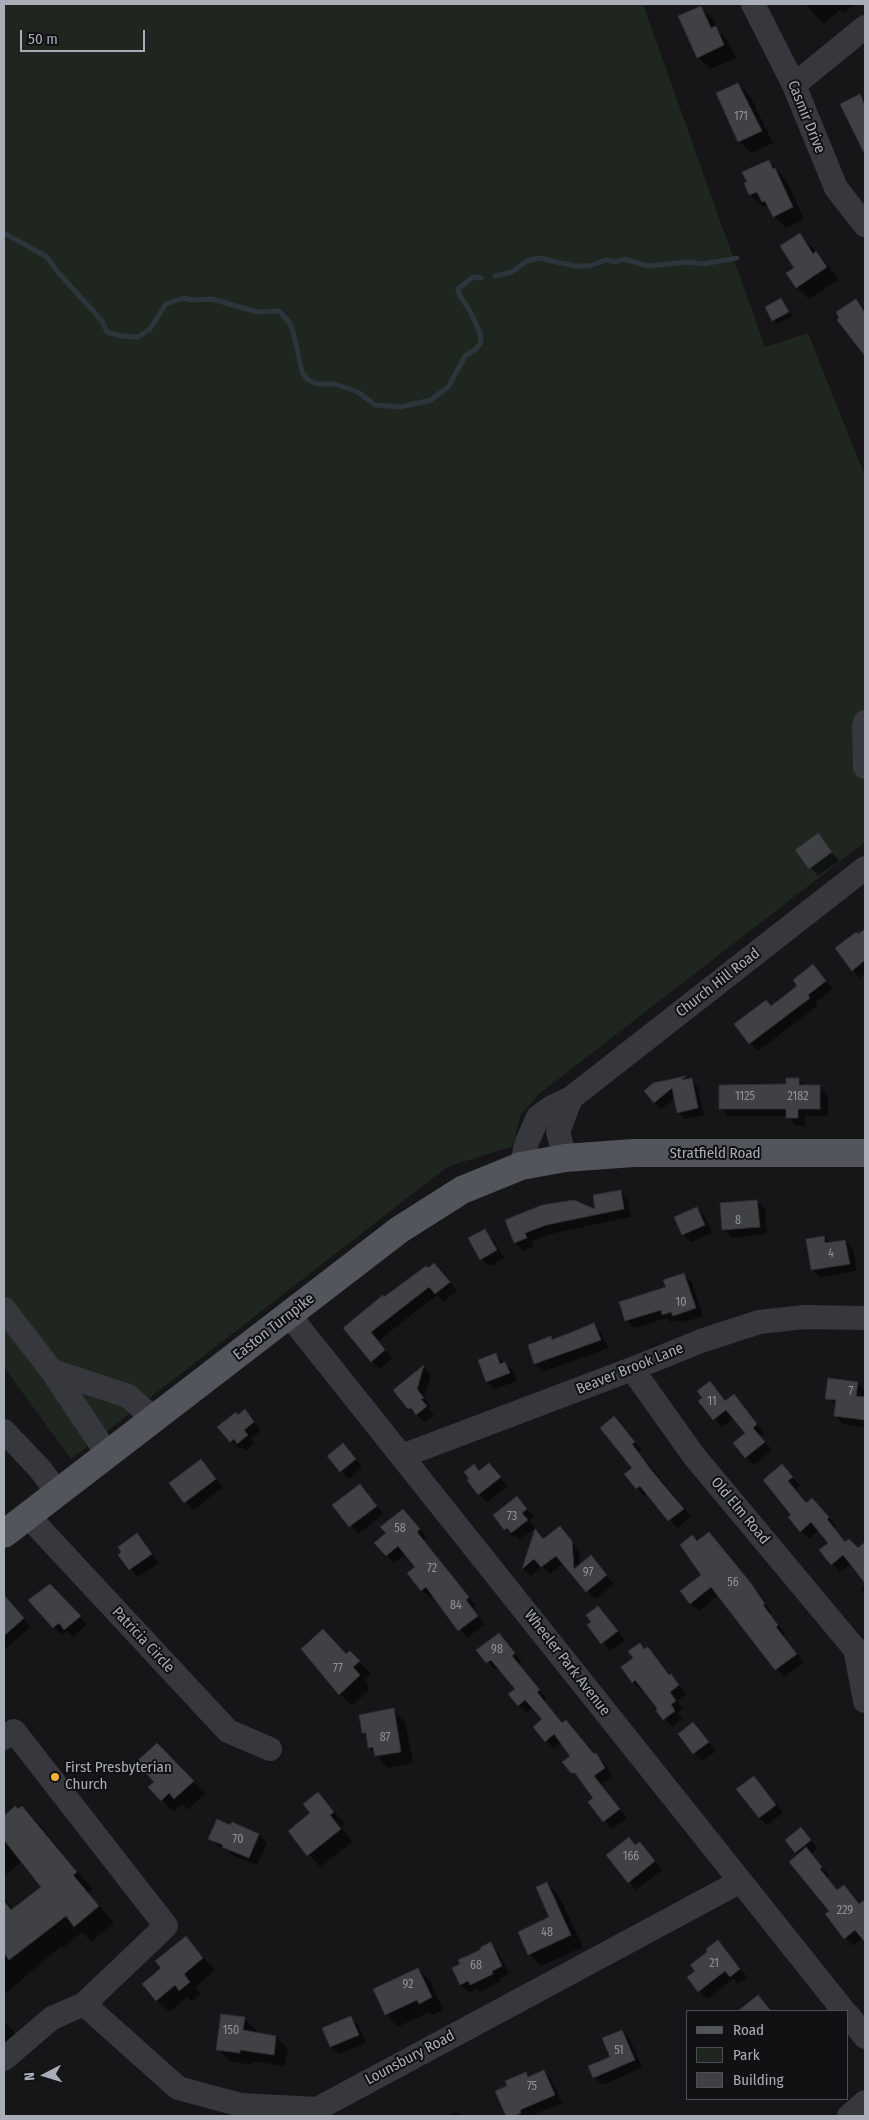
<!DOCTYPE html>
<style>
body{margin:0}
#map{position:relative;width:869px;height:2120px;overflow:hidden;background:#161618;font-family:"Fira Sans Condensed",sans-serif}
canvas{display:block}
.frame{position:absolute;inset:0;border:5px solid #a8adb8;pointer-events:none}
.legend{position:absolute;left:686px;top:2010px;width:162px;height:90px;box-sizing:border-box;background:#111113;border:1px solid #4d4f55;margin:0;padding:6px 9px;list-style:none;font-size:15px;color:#a8adb8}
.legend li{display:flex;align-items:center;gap:10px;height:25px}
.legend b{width:25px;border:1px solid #4d4f55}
.north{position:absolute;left:20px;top:2050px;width:50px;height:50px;-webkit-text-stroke:4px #111113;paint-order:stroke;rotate:265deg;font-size:14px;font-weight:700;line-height:20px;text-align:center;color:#a8adb8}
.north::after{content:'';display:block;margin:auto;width:18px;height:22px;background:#a8adb8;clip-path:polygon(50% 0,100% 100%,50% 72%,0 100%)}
.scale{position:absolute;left:20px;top:30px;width:125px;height:22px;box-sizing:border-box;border:2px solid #a8adb8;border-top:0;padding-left:6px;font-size:15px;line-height:18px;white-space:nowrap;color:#a8adb8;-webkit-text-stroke:4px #111113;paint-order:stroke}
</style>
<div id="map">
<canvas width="869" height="2120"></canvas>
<div class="frame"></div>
<ul class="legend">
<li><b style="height:6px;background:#53555c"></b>Road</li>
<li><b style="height:14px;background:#1e261f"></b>Park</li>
<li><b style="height:14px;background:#404145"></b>Building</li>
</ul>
<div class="north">N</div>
<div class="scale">50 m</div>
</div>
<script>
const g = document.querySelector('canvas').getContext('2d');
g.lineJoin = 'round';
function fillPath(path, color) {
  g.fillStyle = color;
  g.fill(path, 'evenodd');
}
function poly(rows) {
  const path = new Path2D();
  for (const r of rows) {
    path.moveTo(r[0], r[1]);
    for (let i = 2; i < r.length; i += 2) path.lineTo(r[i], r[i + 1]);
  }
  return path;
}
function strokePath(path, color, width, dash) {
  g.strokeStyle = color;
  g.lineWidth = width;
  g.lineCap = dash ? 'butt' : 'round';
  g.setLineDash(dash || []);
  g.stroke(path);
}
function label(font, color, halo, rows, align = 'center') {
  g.font = font + ' "Fira Sans Condensed",sans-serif';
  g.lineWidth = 4;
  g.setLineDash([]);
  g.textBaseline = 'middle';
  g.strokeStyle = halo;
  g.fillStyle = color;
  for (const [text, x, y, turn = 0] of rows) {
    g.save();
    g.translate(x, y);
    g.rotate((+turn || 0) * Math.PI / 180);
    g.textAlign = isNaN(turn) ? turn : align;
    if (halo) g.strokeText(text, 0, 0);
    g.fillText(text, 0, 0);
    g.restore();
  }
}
const green = poly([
 [4,4,643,4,765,347,808,333,865,476,865,842,539,1094,520,1116,513,1146,447,1167,71,1459,4,1367]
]);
const shadow = poly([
 [805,4,856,4,843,13,840,10,823,24],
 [700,7,713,19,717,29,727,40,736,58,710,69,698,57],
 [738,84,750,96,773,143,751,153,739,141],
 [860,96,865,101,865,148,862,144],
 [769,161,787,182,804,219,786,228,774,216,767,205,763,207,750,195,746,184],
 [800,235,828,265,838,280,809,299,796,287,795,268],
 [781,299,792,316,777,324,773,320],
 [856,301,865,311,865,351,859,345],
 [817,834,839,861,818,876,796,850],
 [865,931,865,974,860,978,853,970,858,935],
 [813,966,833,989,815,1003,817,1006,758,1051,750,1043,771,1007,799,986],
 [685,1077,688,1080,691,1080,698,1087,704,1115,685,1119,678,1112,675,1097,661,1109,654,1102,654,1084],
 [798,1079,806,1087,820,1087,828,1095,828,1116,805,1116,805,1126,796,1126,788,1116,728,1116,720,1108,787,1086],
 [620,1191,628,1199,631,1217,554,1233,532,1241,534,1246,523,1251,516,1243,507,1220,597,1211],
 [757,1201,765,1209,767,1234,732,1238,724,1230],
 [697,1209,705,1217,712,1233,691,1242,683,1234],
 [484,1230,492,1238,504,1258,493,1265,488,1265,480,1257],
 [824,1237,830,1243,845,1241,853,1249,857,1271,820,1277,812,1269],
 [434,1264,457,1291,444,1301,437,1295,378,1341,392,1359,379,1369,345,1328],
 [684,1275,692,1282,703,1316,682,1323,678,1320,671,1322,667,1318,634,1328,626,1320],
 [593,1325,601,1333,608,1348,543,1372,535,1364,529,1345,550,1338,554,1341],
 [496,1355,513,1371,517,1381,495,1389,487,1382],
 [424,1367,431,1374,424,1398,430,1406,428,1408,434,1415,425,1422,409,1409,395,1391],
 [710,1383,726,1402,741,1404,764,1433,760,1436,772,1450,754,1465,746,1457,747,1434,734,1418,722,1427,700,1401,704,1398],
 [857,1383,865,1391,865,1427,843,1424,836,1416,837,1406,827,1398],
 [244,1411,261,1430,251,1439,255,1443,246,1451,242,1447,239,1449,219,1427],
 [614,1418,642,1450,639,1452,691,1517,677,1528,648,1494,644,1496,626,1474,634,1468],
 [350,1453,362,1467,349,1479,341,1471],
 [201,1461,223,1487,193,1510,171,1484],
 [489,1465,508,1486,487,1502,479,1494],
 [790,1474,800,1486,795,1489,807,1504,820,1507,836,1526,834,1528,846,1543,858,1550,860,1548,865,1554,865,1581,852,1563,840,1572,821,1550,830,1543,819,1530,809,1539,801,1531,793,1515,765,1480],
 [360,1485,384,1514,358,1534,334,1505],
 [517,1498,534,1517,529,1521,535,1528,520,1540,516,1536,513,1537,495,1516],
 [411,1518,427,1538,423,1540,476,1606,472,1608,485,1624,467,1638,434,1595,430,1598,422,1590,416,1567,406,1554,394,1563,376,1543],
 [536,1532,544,1540,568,1536,579,1551,580,1565,591,1557,614,1584,595,1599,564,1563,550,1574,542,1566,531,1576,523,1569],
 [137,1535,159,1563,138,1577,119,1555],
 [716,1541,758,1592,772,1613,770,1614,785,1633,783,1635,804,1662,784,1677,718,1595,699,1611,691,1603,703,1575,697,1542],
 [50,1585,87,1624,73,1637,67,1631,61,1635,54,1627],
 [865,1585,865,1594,861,1589],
 [10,1603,31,1627,4,1650,4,1608],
 [606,1616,625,1640,610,1651,589,1625],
 [506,1642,522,1662,518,1664,547,1699,544,1701,563,1724,605,1763,612,1776,601,1785,627,1818,612,1829,590,1802,595,1798,581,1780,572,1772,572,1756,562,1742,554,1749,546,1741,544,1720,533,1707,527,1713,519,1705,516,1689,499,1667,495,1670,478,1651],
 [640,1645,655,1656,686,1694,677,1701,683,1709,678,1713,682,1719,672,1727,658,1711,658,1708,643,1688,641,1690,633,1682,635,1658],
 [350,1652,371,1674,364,1680,369,1686,369,1690,352,1706,340,1694,347,1656],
 [393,1710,405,1722,413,1763,388,1768,369,1747,368,1737,363,1733],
 [701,1732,716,1751,702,1761,694,1753],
 [169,1756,205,1794,187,1810,182,1804,174,1812,162,1800,156,1782],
 [754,1777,783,1813,767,1825,759,1818],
 [318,1793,345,1824,341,1827,352,1842,320,1867,289,1831,312,1813],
 [22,1807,38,1823,92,1889,88,1892,114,1923,91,1942,82,1932,63,1948,61,1946,4,1995,4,1898,13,1910,42,1887,22,1861,4,1876,4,1817,15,1808,18,1811],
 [231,1826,259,1835,267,1843,257,1865,232,1855,227,1850,218,1846,210,1838],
 [808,1837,818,1848,811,1854,829,1875,826,1878,838,1891,851,1895,865,1910,865,1939,864,1937,853,1946,845,1938,796,1852],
 [640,1843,662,1870,636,1890,629,1882,636,1846],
 [547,1884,559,1896,583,1947,541,1966,529,1954,551,1918],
 [186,1938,215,1970,195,1987,201,1994,192,2002,187,1997,169,2012,157,2000,163,1969],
 [718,1942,747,1977,738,1984,733,1979,707,1999,699,1991,697,1971,708,1953],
 [491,1944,498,1952,509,1974,499,1979,500,1982,479,1992,476,1989,469,1993,461,1985,481,1951],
 [418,1969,430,1981,443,2010,432,2015,429,2012,398,2027,386,2014,375,1990],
 [351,2018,359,2026,366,2043,339,2054,331,2047,324,2028],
 [245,2019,257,2031,256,2034,276,2037,288,2049,285,2066,252,2061,252,2065,230,2061,218,2049],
 [4,2020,24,2044,4,2061],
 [622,2031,630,2039,642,2068,602,2085,594,2077,611,2058],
 [544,2071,551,2079,562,2103,530,2116,507,2116,497,2091,508,2086,526,2074,530,2077],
 [456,2112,461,2116,447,2116]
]);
const stream = poly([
 [4,233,47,257,57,271,102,321,107,332,122,336,138,337,150,329,166,304,184,298,192,300,212,299,257,312,279,311,289,322,293,331,302,372,308,380,317,384,335,384,358,392,375,405,401,407,431,400,449,386,465,356,475,350,481,343,480,333,471,313,459,294,458,289,473,277,481,278],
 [495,276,512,272,527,261,539,258,575,266,589,266,606,260,616,262,624,259,648,266,688,262,703,264,737,258]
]);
const building = poly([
 [701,6,711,28,716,26,724,45,697,58,678,16,701,6],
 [738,83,762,131,738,142,716,93,738,83],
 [860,94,865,106,865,155,840,104,860,94],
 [769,160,773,169,775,168,793,207,773,217,765,201,762,202,757,192,749,195,744,183,747,182,742,172,769,160],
 [800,233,813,254,816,251,827,267,796,288,786,273,794,268,780,246,800,233],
 [781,298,789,312,772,321,765,307,781,298],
 [856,299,865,313,865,356,837,320,839,318,836,312,856,299],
 [818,833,832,852,809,869,795,850,818,833],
 [865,929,865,960,852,971,835,948,856,932,858,934,865,929],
 [813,964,826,981,808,995,810,998,749,1044,734,1024,766,1000,771,1006,797,986,793,980,813,964],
 [686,1076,681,1080,692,1078,698,1108,677,1113,672,1088,654,1103,644,1091,653,1083,686,1076],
 [786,1078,799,1078,799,1085,820,1085,820,1109,798,1109,798,1118,786,1118,786,1109,719,1109,719,1085,786,1084,786,1078],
 [621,1190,624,1209,546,1225,525,1233,527,1238,514,1243,505,1220,542,1205,574,1200,595,1209,593,1195,621,1190],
 [757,1200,760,1227,722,1230,720,1203,757,1200],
 [697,1207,705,1225,682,1235,674,1217,697,1207],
 [485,1229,497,1250,480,1260,468,1238,485,1229],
 [824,1236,825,1243,845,1240,850,1264,811,1270,806,1239,824,1236],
 [434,1263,450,1282,435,1294,429,1287,371,1332,385,1350,371,1362,343,1328,383,1295,384,1297,426,1266,428,1268,434,1263],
 [684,1273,696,1308,673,1316,671,1312,662,1315,661,1310,625,1321,619,1302,666,1287,663,1280,684,1273],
 [594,1323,601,1340,534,1364,528,1345,551,1336,552,1340,594,1323],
 [496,1353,500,1364,505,1362,510,1373,486,1382,478,1360,496,1353],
 [424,1365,417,1389,424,1398,421,1399,427,1406,416,1415,411,1408,408,1409,393,1390,424,1365],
 [828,1378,858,1382,856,1396,865,1397,865,1420,834,1416,836,1400,825,1399,828,1378],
 [710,1381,725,1401,734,1394,757,1424,753,1428,765,1442,745,1458,733,1443,745,1433,726,1410,713,1420,698,1401,702,1398,697,1391,710,1381],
 [245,1409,254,1422,244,1430,248,1435,237,1444,234,1439,230,1442,217,1427,236,1412,238,1415,245,1409],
 [614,1416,635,1442,632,1444,652,1471,684,1509,668,1521,640,1486,636,1489,624,1474,632,1468,600,1428,614,1416],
 [343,1443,356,1459,340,1472,327,1456,343,1443],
 [201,1459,216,1479,184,1503,169,1483,201,1459],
 [489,1463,501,1477,478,1495,467,1480,469,1479,464,1472,474,1464,479,1471,489,1463],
 [782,1464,793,1477,788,1481,806,1503,812,1498,829,1517,827,1519,845,1542,849,1539,858,1548,865,1542,865,1583,843,1555,831,1565,819,1550,828,1543,811,1522,800,1532,788,1517,791,1515,763,1480,782,1464],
 [360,1484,377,1506,349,1527,332,1505,360,1484],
 [517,1496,527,1509,522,1513,528,1520,511,1533,507,1528,504,1530,493,1515,517,1496],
 [403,1509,420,1529,417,1532,469,1597,466,1600,478,1616,458,1631,426,1587,421,1591,407,1573,415,1567,398,1546,386,1556,374,1543,386,1533,380,1527,403,1509],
 [560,1526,572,1541,574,1569,591,1555,607,1575,586,1592,556,1556,541,1567,534,1559,522,1569,535,1529,543,1539,560,1526],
 [709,1532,750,1582,765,1604,763,1605,778,1625,776,1627,797,1654,775,1670,711,1587,690,1604,680,1591,701,1575,680,1545,692,1535,697,1541,709,1532],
 [137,1533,152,1554,129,1570,118,1555,121,1552,118,1547,137,1533],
 [50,1584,81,1616,64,1630,59,1623,53,1628,28,1600,50,1584],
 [4,1595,24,1618,4,1636,4,1595],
 [598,1606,618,1631,601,1644,587,1625,591,1622,586,1615,598,1606],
 [323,1629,346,1654,350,1651,360,1661,353,1667,360,1675,339,1695,301,1649,323,1629],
 [499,1633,515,1653,512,1656,540,1690,537,1692,562,1723,566,1720,593,1753,597,1754,605,1768,594,1776,620,1809,603,1822,588,1802,593,1798,575,1773,571,1773,562,1762,570,1756,554,1734,545,1742,533,1727,542,1719,525,1700,518,1706,508,1694,515,1689,491,1660,486,1663,476,1650,499,1633],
 [640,1643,644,1649,648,1647,669,1675,671,1674,679,1685,670,1692,676,1701,671,1704,675,1711,663,1720,656,1711,657,1708,635,1680,632,1683,621,1667,633,1658,628,1651,640,1643],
 [394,1708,401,1752,375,1756,373,1747,368,1748,366,1733,362,1733,359,1715,394,1708],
 [693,1722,709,1742,693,1754,678,1734,693,1722],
 [157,1743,194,1781,174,1799,169,1793,161,1801,148,1787,154,1782,136,1762,157,1743],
 [754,1776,776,1805,759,1818,736,1789,754,1776],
 [318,1792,334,1812,330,1815,341,1829,307,1856,288,1831,310,1813,303,1804,318,1792],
 [15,1806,18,1809,22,1806,77,1872,73,1875,99,1906,74,1927,66,1916,9,1960,4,1953,4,1901,11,1910,41,1887,4,1840,4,1816,15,1806],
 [217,1819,230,1825,232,1822,259,1834,249,1858,222,1847,223,1845,208,1839,217,1819],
 [801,1827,811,1840,795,1853,785,1840,801,1827],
 [629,1837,635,1845,640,1842,655,1861,628,1883,606,1855,629,1837],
 [806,1847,822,1867,820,1869,837,1890,844,1885,859,1904,865,1900,865,1942,855,1930,844,1939,825,1914,829,1911,789,1862,806,1847],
 [547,1882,571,1935,528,1955,518,1932,549,1917,536,1887,547,1882],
 [186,1936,203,1958,184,1974,190,1982,179,1991,175,1985,156,2001,142,1984,161,1968,155,1961,186,1936],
 [718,1940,740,1969,730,1977,725,1971,698,1992,687,1977,695,1971,690,1965,707,1952,706,1949,718,1940],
 [491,1942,502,1966,492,1971,493,1974,470,1985,468,1981,460,1985,452,1968,460,1964,458,1960,480,1950,481,1947,491,1942],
 [418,1968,432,1997,419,2004,417,2000,385,2015,373,1989,418,1968],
 [758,1995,771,2011,738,2011,758,1995],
 [221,2014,245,2017,243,2030,276,2036,274,2055,240,2050,240,2053,216,2050,221,2014],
 [351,2016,359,2035,330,2047,322,2028,351,2016],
 [622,2030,635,2060,593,2078,588,2066,610,2057,602,2038,622,2030],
 [544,2070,555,2095,520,2110,521,2113,514,2116,506,2116,495,2091,507,2086,505,2081,526,2072,528,2077,544,2070]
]);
const minor = poly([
 [753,4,794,85,836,188,865,225],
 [794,85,865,27],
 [865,722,864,727,865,767],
 [565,1158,558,1132,571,1098],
 [521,1166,527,1142,538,1117,552,1107,571,1098,865,868],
 [4,1309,52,1371,108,1455],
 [289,1315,844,2011],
 [632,1369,694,1456,865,1661],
 [52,1371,128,1396,154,1419],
 [4,1431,40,1469,58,1493],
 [402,1456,632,1369,701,1341,759,1322,805,1317,865,1318],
 [28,1516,228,1731,270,1749],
 [855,1648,865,1701],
 [4,1738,14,1731,166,1926,84,2004,52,2018,4,2059],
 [84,2004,178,2088,241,2105,317,2109],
 [848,2015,865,2037],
 [307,2116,317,2109,739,1882],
 [849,2116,865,2102]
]);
const major = poly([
 [4,1534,399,1230,462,1190,521,1166,565,1158,633,1153,865,1153]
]);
const markers = [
 [55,1777,5,"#f2b134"]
];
const numberNames = [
 ["171",741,117],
 ["1125",745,1097],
 ["2182",798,1097],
 ["8",738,1221],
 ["4",831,1254],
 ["10",681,1303],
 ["7",851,1392],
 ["11",712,1402],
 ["73",512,1517],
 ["58",400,1529],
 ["72",432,1569],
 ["97",588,1573],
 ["56",733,1583],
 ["84",456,1606],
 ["98",497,1650],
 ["77",338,1669],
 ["87",385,1738],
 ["70",238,1840],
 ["166",631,1857],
 ["229",845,1911],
 ["48",547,1933],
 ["21",714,1964],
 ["68",476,1966],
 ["92",408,1985],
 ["150",231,2031],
 ["51",619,2051],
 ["75",532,2087]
];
const streetNames = [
 ["Casmir Drive",806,117,68],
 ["Church Hill Road",718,983,-38],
 ["Stratfield Road",715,1154],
 ["Easton Turnpike",274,1327,-38],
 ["Beaver Brook Lane",630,1369,-22],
 ["Old Elm Road",740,1511,50],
 ["Patricia Circle",143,1640,47],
 ["Wheeler Park Avenue",567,1663,52],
 ["Lounsbury Road",410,2058,-28]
];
const poiNames = [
 ["First Presbyterian",65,1768],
 ["Church",65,1785]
];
fillPath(green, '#1e261f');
fillPath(shadow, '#0007');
strokePath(stream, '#2c353c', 5);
fillPath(building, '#404145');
strokePath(building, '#303034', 1);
strokePath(minor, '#37383d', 24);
strokePath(major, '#53555c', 28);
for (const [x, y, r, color] of markers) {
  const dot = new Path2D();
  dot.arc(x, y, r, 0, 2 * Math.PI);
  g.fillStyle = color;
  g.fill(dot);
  strokePath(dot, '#111113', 2);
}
label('12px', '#8e929b', null, numberNames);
label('15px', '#a8adb8', '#111113', streetNames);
label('15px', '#a8adb8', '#111113', poiNames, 'left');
</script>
